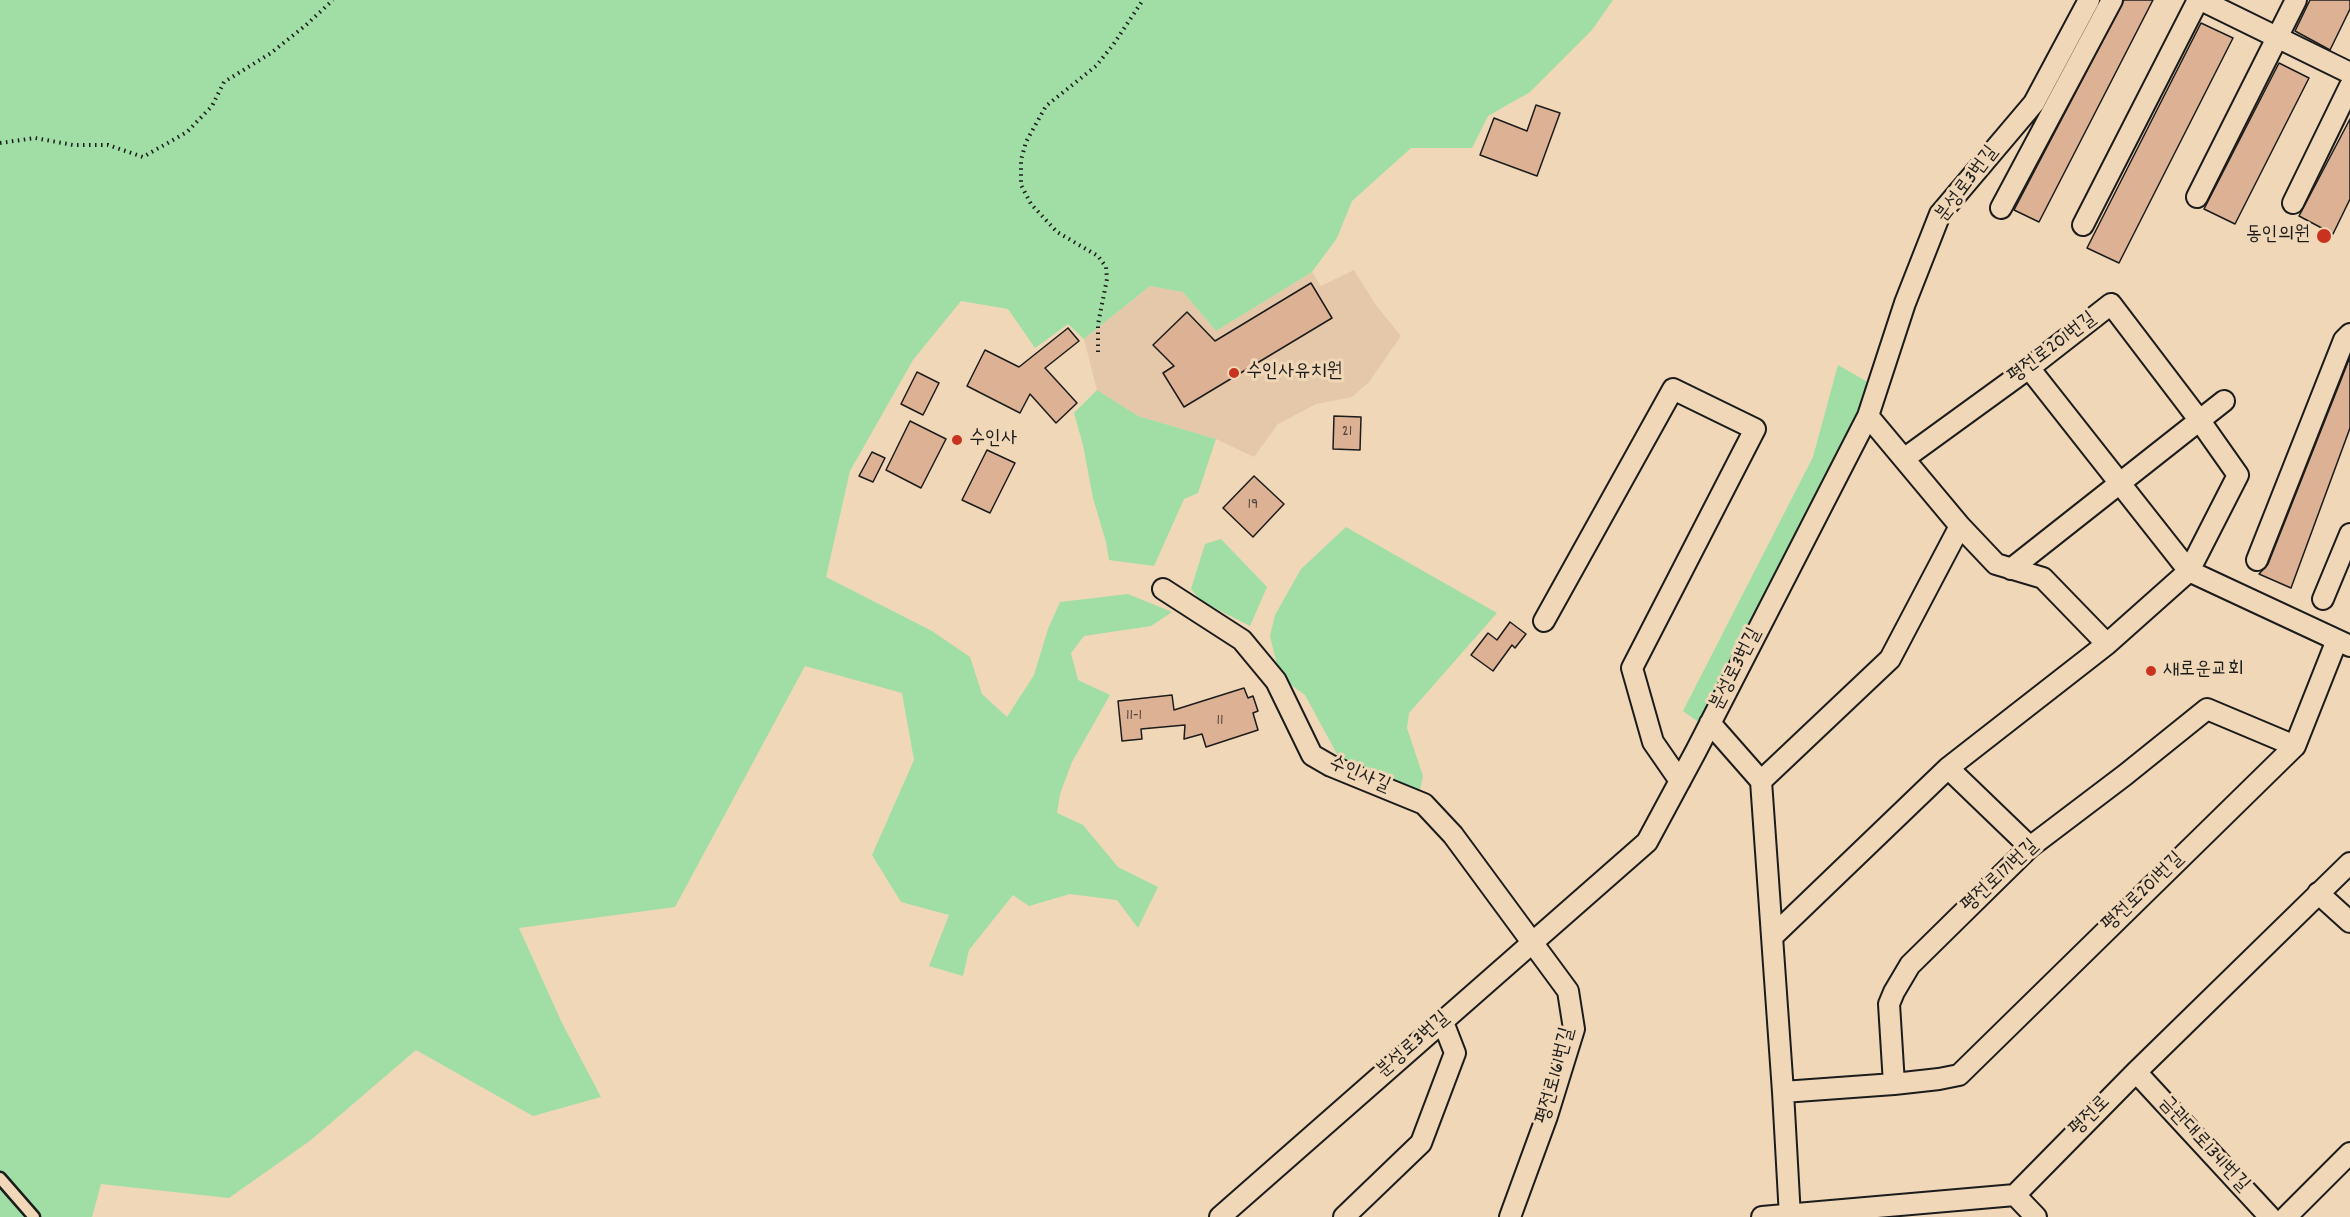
<!DOCTYPE html>
<meta charset="utf-8">
<style>
body{margin:0}
canvas{display:block;background:#efd7b7}
</style>
<canvas width="2350" height="1217"></canvas>
<script>
const g = document.querySelector('canvas').getContext('2d');
g.lineJoin = 'round';
function fillPath(path, color) {
  g.fillStyle = color;
  g.fill(path, 'evenodd');
}
function poly(rows) {
  const path = new Path2D();
  for (const r of rows) {
    path.moveTo(r[0], r[1]);
    for (let i = 2; i < r.length; i += 2) path.lineTo(r[i], r[i + 1]);
  }
  return path;
}
function strokePath(path, color, width, dash) {
  g.strokeStyle = color;
  g.lineWidth = width;
  g.lineCap = dash ? 'butt' : 'round';
  g.setLineDash(dash || []);
  g.stroke(path);
}
function label(font, color, halo, rows, align = 'center') {
  g.font = font + ' Dekko,"Poor Story",sans-serif';
  g.lineWidth = 6;
  g.setLineDash([]);
  g.textBaseline = 'middle';
  g.strokeStyle = halo;
  g.fillStyle = color;
  for (const [text, x, y, turn = 0] of rows) {
    g.save();
    g.translate(x, y);
    g.rotate((+turn || 0) * Math.PI / 180);
    g.textAlign = isNaN(turn) ? turn : align;
    if (halo) g.strokeText(text, 0, 0);
    g.fillText(text, 0, 0);
    g.restore();
  }
}
const built = poly([
 [1354,270,1375,304,1401,336,1369,382,1352,397,1316,404,1278,424,1254,457,1216,439,1138,416,1097,390,1084,339,1150,286,1183,292,1216,331,1312,272,1321,286]
]);
const green = poly([
 [0,0,1613,0,1592,30,1530,92,1488,116,1472,148,1411,148,1352,201,1337,238,1312,272,1216,331,1183,292,1150,286,1084,339,1068,324,1035,348,1008,309,961,301,913,360,850,471,826,577,932,631,970,657,982,694,1007,717,1034,675,1048,629,1060,602,1128,594,1172,612,1151,626,1084,636,1071,653,1078,680,1110,695,1072,762,1060,794,1057,813,1083,825,1118,867,1158,887,1138,928,1117,900,1070,894,1029,906,1013,895,969,950,963,976,929,966,949,915,901,902,872,855,914,760,902,693,805,666,675,907,519,928,562,1023,601,1097,533,1116,416,1050,311,1140,229,1198,101,1184,92,1217,0,1217],
 [1838,365,1871,384,1866,410,1698,722,1683,711,1813,457],
 [1097,390,1138,416,1216,439,1198,493,1184,499,1154,566,1109,560,1106,542,1093,498,1083,445,1074,413],
 [1346,527,1497,613,1409,713,1407,728,1423,776,1420,790,1343,765,1305,695,1280,677,1270,636,1275,615,1301,569],
 [1221,539,1267,587,1250,626,1201,601,1191,589,1205,544]
]);
const building = poly([
 [2124,0,2153,0,2039,222,2014,210,2124,0],
 [2310,0,2350,0,2350,9,2330,50,2295,31,2310,0],
 [2201,23,2233,38,2119,263,2087,248,2201,23],
 [2279,63,2309,78,2235,224,2204,209,2279,63],
 [1536,105,1560,113,1537,176,1480,155,1494,118,1527,131,1536,105],
 [2350,119,2350,199,2333,234,2299,216,2350,119],
 [1311,283,1332,318,1184,407,1163,373,1174,366,1153,345,1187,312,1215,341,1311,283],
 [1068,328,1079,341,1045,368,1077,403,1056,423,1030,394,1020,413,967,386,985,350,1019,367,1068,328],
 [2350,357,2350,428,2291,588,2259,574,2268,564,2350,357],
 [917,372,939,383,923,415,901,404,917,372],
 [1334,416,1361,417,1360,450,1333,449,1334,416],
 [910,421,946,439,921,488,886,470,910,421],
 [987,450,1015,463,990,513,962,500,987,450],
 [872,452,885,458,873,482,859,476,872,452],
 [1254,476,1284,504,1253,537,1223,508,1254,476],
 [1510,622,1526,634,1515,648,1512,645,1493,671,1471,655,1488,633,1497,640,1510,622],
 [1244,688,1248,698,1253,696,1258,711,1253,713,1258,730,1206,747,1202,734,1184,739,1185,725,1141,729,1142,739,1122,741,1118,701,1172,695,1174,710,1244,688]
]);
const path = poly([
 [0,143,35,138,73,145,108,145,143,157,187,132,212,106,224,82,271,53,306,25,333,0],
 [1098,352,1098,324,1107,279,1106,267,1098,256,1057,232,1031,204,1021,185,1021,160,1026,142,1046,106,1096,66,1113,45,1143,0]
]);
const lane = poly([
 [0,1178,34,1217]
]);
const street = poly([
 [2201,0,2350,73],
 [2197,197,2296,0],
 [2293,203,2350,86],
 [2001,208,2112,0],
 [2083,225,2198,0],
 [2029,368,2189,571,2350,646],
 [1868,416,1960,526,1996,564,2043,578,2107,644],
 [2257,560,2344,340,2350,334],
 [2011,569,2224,401],
 [1163,589,1242,640,1276,681,1312,755,1331,766,1424,804,1453,835,1568,991,1574,1029,1547,1116,1510,1217],
 [2323,599,2350,534],
 [1544,621,1673,389,1755,429,1632,668,1653,742,1680,781],
 [1710,723,1761,781,1783,1092,1790,1217],
 [1948,768,2030,847],
 [1761,781,1890,659,1960,526],
 [2318,893,2350,922],
 [1773,936,1948,768,2107,644,2189,571,2238,475,2200,421,2111,304,2029,368,1905,458],
 [2136,1072,2270,1217],
 [1894,1084,1889,1004,1894,992,1910,965,2030,847,2125,775,2207,709,2295,746],
 [1783,1092,1894,1084,1939,1079,1959,1075,2295,746,2337,640],
 [2015,1195,2036,1217],
 [1220,1217,1647,842,1696,751,1868,416,1905,303,1940,214,2034,103,2089,0],
 [1344,1217,1421,1143,1455,1053,1443,1022],
 [1762,1217,2015,1195,2136,1072,2350,863],
 [2286,1217,2350,1153]
]);
const markers = [
 [2324,236,8,"#c8321e"],
 [1234,373,6,"#c8321e"],
 [957,440,6,"#c8321e"],
 [2151,671,6,"#c8321e"]
];
const numberNames = [
 ["21",1347,433],
 ["19",1253,506],
 ["11-1",1134,717],
 ["11",1220,722]
];
const streetNames = [
 ["분성로3번길",1968,185,-53],
 ["평전로201번길",2053,349,-37],
 ["분성로3번길",1737,670,-63],
 ["수인사길",1359,776,23],
 ["평전로171번길",2001,877,-43],
 ["평전로201번길",2144,893,-44],
 ["분성로3번길",1414,1046,-41],
 ["평전로161번길",1557,1076,-75],
 ["평전로",2091,1117,-45],
 ["금관대로1341번길",2203,1145,47]
];
const poiNames = [
 ["동인의원",2310,236,"right"],
 ["수인사유치원",1246,373],
 ["수인사",969,440],
 ["새로운교회",2163,671]
];
fillPath(built, '#e5c8a9');
fillPath(green, '#a0dea6');
fillPath(building, '#dcb194');
strokePath(building, '#1c1c1c', 1.5);
strokePath(lane, '#1c1c1c', 15);
strokePath(street, '#1c1c1c', 24);
strokePath(path, '#1c1c1c', 4, [1.5, 4.5]);
strokePath(lane, '#efd7b7', 10);
strokePath(street, '#efd7b7', 20);
for (const [x, y, r, color] of markers) {
  const dot = new Path2D();
  dot.arc(x, y, r, 0, 2 * Math.PI);
  g.fillStyle = color;
  g.fill(dot);
  strokePath(dot, '#efd7b7', 2);
}
label('16px', '#4c413a', null, numberNames);
label('20px', '#1c1c1c', '#efd7b7', streetNames);
label('20px', '#1c1c1c', '#efd7b7', poiNames, 'left');
</script>
